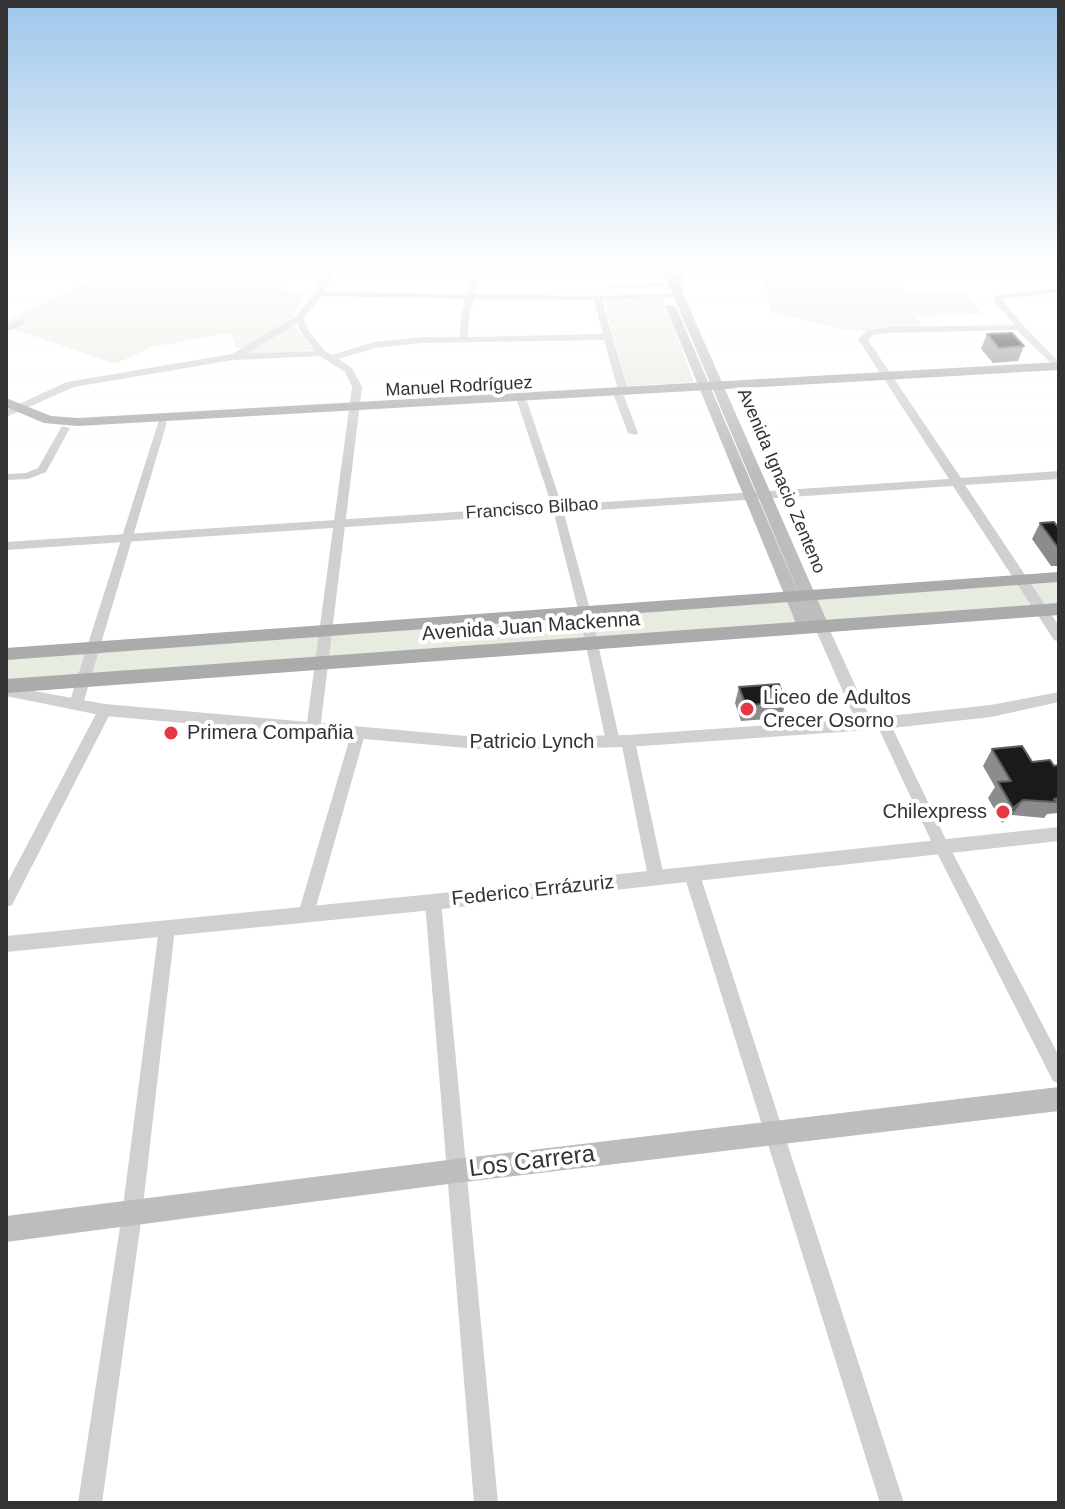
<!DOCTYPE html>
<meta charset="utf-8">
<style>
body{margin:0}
#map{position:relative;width:1065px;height:1509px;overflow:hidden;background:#fff;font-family:Helvetica,sans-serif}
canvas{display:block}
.frame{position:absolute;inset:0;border:8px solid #333;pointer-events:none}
</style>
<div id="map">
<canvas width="1065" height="1509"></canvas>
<div class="frame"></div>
</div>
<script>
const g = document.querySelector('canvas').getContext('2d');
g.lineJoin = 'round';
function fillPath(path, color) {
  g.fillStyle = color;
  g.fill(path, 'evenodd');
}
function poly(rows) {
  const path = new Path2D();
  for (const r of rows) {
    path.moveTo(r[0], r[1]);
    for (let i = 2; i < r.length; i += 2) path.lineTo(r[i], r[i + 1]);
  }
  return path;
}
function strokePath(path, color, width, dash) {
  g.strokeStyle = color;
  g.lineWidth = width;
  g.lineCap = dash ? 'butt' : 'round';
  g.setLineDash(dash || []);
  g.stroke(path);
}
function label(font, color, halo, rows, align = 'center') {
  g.font = font + ' Helvetica,sans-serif';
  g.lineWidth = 8;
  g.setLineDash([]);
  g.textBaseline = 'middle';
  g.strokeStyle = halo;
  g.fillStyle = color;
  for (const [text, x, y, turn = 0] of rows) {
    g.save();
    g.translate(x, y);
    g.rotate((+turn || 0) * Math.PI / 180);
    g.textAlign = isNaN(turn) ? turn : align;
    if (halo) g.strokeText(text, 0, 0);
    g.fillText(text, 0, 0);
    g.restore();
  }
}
const green = poly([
 [142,264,268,264,290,271,282,291,310,291,302,298,293,317,248,345,237,349,230,333,151,347,115,364,6,326,6,321,120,267,129,270],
 [760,264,887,264,907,294,964,290,981,314,916,316,923,328,875,331,846,330,772,313],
 [663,298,694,382,627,386,604,301],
 [294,325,313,350,245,354],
 [1059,582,1059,607,6,683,6,657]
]);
const minor = poly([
 [474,264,482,264,475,294,597,296,675,293,676,277,683,264,691,264,684,277,682,297,602,300,628,390,626,392,618,390,604,340,421,343,375,348,338,359,352,368,362,387,320,730,318,734,308,734,306,730,352,387,345,372,320,356,235,360,231,357,235,354,315,351,300,331,295,318,299,315,303,318,308,330,325,351,332,355,374,342,421,337,460,337,461,317,465,299,319,296,315,294,319,292,467,294,474,264],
 [474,299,594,300,603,334,468,337,469,317,474,299],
 [1036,264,1045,264,1059,276,1059,282,1036,264],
 [664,283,665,285,661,287,611,288,607,286,611,284,664,283],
 [1059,288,1059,292,1002,299,1024,327,1020,330,993,301,995,295,998,295,1059,288],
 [21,319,24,320,24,324,6,332,6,326,21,319],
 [616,394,624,396,638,433,636,435,628,433,614,396,616,394],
 [519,399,527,401,562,506,592,617,620,742,613,747,606,742,580,617,552,506,517,401,519,399],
 [159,420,167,422,83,704,76,709,69,704,159,420],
 [62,426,70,428,46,472,28,479,6,480,6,474,26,473,38,468,62,426],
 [105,705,112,710,12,905,6,907,6,885,98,710,105,705],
 [883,718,890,723,948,844,1059,1056,1059,1084,1053,1081,934,847,876,723,883,718],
 [358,729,365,734,314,914,312,919,306,921,300,919,298,914,351,734,358,729],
 [628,736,635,741,664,877,662,882,656,884,650,882,648,877,621,741,628,736],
 [692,868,697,870,700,875,904,1503,880,1503,684,875,687,870,692,868],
 [433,895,439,897,441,902,498,1503,474,1503,425,902,427,897,433,895],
 [167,921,173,923,175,928,142,1214,102,1503,78,1503,122,1214,159,928,161,923,167,921]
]);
const tertiary = poly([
 [328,264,336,264,324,294,302,320,239,359,74,387,6,417,6,410,67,382,232,354,296,316,315,293,328,264],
 [1023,325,1059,362,1059,371,1017,330,887,333,873,335,868,340,961,478,1059,471,1059,479,965,485,1059,626,1059,642,1054,640,953,486,6,550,6,542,949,479,858,339,867,331,887,327,1023,325],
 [821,621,828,626,870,718,991,705,1059,692,1059,702,991,717,883,729,628,747,489,750,105,716,6,696,6,686,105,704,489,738,628,735,855,719,814,626,821,621],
 [1059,827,1059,841,433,910,6,952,6,936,433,894,1059,827]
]);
const secondary = poly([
 [25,264,39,264,6,279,6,272,25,264],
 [660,264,670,264,829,626,827,630,821,631,813,626,812,632,806,633,798,628,666,307,667,305,676,307,811,622,660,264],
 [1059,1087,1059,1111,456,1183,6,1242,6,1216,456,1159,1059,1087]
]);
const primary = poly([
 [1059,362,1059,370,78,426,44,423,6,407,6,398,51,416,78,418,1059,362],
 [1059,572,1059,582,6,660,6,648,1059,572],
 [1059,603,1059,615,6,693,6,679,1059,603]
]);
const wall = poly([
 [987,334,1024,346,1018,361,993,363,981,349],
 [1040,523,1059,529,1059,566,1051,566,1032,539],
 [739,687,786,703,781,718,741,721,735,703],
 [992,749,1032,762,1054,766,1059,765,1059,813,1047,814,1044,818,1012,815,1002,823,988,798,995,787,983,766]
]);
const shadedWall = poly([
 [1023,800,1012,815,1002,823,1013,808]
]);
const building = poly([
 [1012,333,1024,346,999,348,987,334,1012,333],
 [1054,522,1059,529,1059,549,1040,523,1054,522],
 [779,684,786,703,746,705,739,687,779,684],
 [1022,746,1032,762,1050,760,1054,766,1059,765,1059,798,1054,799,1056,802,1023,800,1013,808,998,782,1011,781,992,749,1022,746]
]);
const markers = [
 [747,709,8,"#e63946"],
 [171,733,8,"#e63946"],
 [1003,812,8,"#e63946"]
];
const farStreetnames = [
 ["Manuel Rodríguez",459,387,-3],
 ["Avenida Ignacio Zenteno",781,481,67],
 ["Francisco Bilbao",532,509,-4]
];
const streetNames = [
 ["Avenida Juan Mackenna",531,627,-4],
 ["Patricio Lynch",532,742],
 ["Federico Errázuriz",533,891,-6]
];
const poiNames = [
 ["Liceo de Adultos",763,698],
 ["Crecer Osorno",763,721],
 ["Primera Compañia",187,733],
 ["Chilexpress",987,812,"right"]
];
const nearStreetnames = [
 ["Los Carrera",532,1162,-7]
];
fillPath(green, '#e6ecdf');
fillPath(minor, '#d0d0d0');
fillPath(tertiary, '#d0d0d0');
fillPath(secondary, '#bdbdbd');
fillPath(primary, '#ababab');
fillPath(wall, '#8c8c8c');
fillPath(shadedWall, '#5f5f5f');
fillPath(building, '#1a1a1a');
strokePath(building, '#5f5f5f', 2);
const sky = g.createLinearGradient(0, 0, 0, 475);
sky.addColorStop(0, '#9ec6ea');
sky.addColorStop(0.56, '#fff');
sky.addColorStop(1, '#ffffff00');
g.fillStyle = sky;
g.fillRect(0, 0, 1065, 475);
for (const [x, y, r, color] of markers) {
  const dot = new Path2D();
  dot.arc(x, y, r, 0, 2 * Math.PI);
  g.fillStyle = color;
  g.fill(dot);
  strokePath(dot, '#fff', 3);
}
label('18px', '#333', '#fff', farStreetnames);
label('20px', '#333', '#fff', streetNames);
label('20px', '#333', '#fff', poiNames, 'left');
label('24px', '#333', '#fff', nearStreetnames);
</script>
